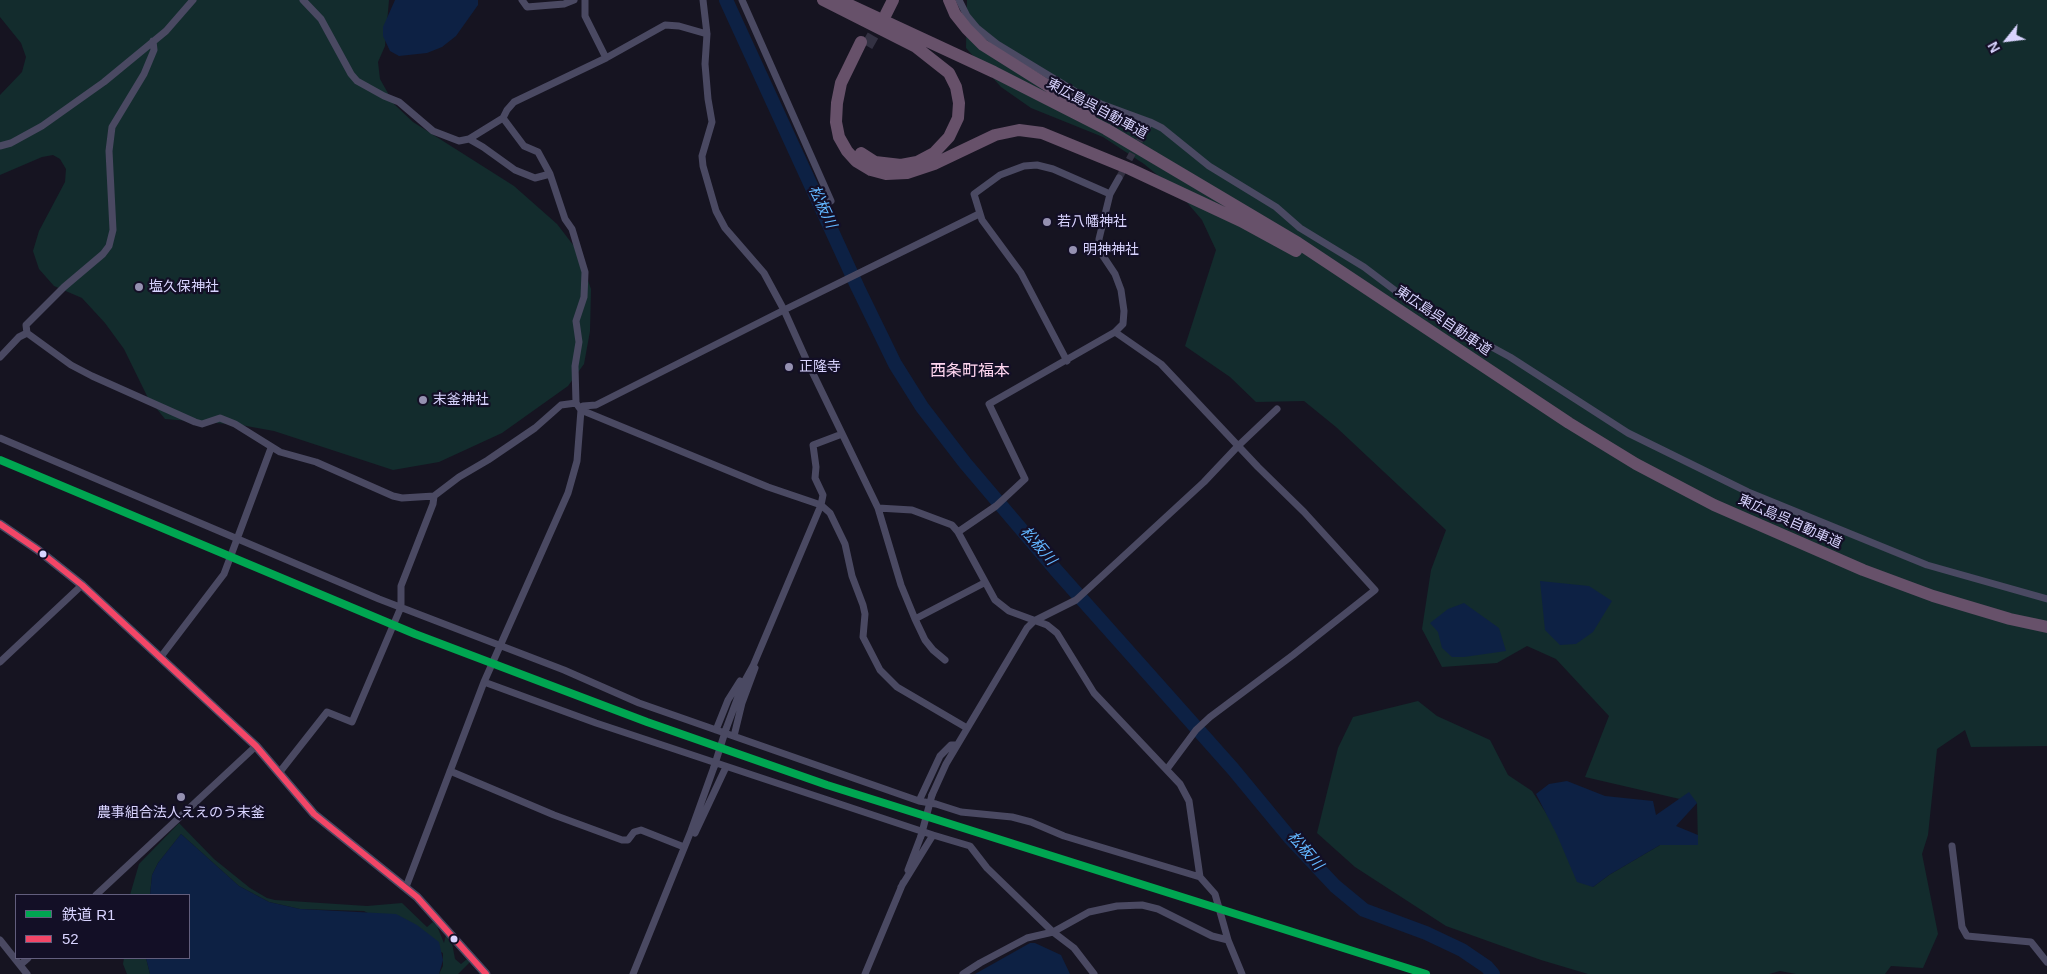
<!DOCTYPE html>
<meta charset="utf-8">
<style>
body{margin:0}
#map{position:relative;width:2047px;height:974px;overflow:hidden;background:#161421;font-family:Helvetica,"Noto Sans JP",sans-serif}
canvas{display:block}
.legend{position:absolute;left:15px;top:894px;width:175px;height:65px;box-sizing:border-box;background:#130f26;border:1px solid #625e7d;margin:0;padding:6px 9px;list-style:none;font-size:15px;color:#d9d4ff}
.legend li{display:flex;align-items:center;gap:10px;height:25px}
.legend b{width:25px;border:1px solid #625e7d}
.north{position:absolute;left:1982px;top:15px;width:50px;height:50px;-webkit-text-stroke:4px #130f26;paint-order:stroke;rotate:241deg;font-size:14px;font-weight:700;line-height:20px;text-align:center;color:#d9d4ff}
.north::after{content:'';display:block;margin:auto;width:18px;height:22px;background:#d9d4ff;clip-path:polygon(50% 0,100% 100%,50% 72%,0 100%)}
</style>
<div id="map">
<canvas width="2047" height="974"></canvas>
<ul class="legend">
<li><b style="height:6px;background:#00a651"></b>鉄道 R1</li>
<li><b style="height:6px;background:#f34667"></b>52</li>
</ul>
<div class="north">N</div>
</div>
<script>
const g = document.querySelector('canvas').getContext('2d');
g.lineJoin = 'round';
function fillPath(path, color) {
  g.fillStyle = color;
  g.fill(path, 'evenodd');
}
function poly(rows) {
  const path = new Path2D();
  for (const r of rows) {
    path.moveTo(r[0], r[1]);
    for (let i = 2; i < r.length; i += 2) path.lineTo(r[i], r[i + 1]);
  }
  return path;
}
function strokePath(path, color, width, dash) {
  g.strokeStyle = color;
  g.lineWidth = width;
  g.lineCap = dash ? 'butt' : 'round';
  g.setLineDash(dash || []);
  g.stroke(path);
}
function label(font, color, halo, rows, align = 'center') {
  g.font = font + ' Helvetica,"Noto Sans JP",sans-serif';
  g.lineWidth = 4.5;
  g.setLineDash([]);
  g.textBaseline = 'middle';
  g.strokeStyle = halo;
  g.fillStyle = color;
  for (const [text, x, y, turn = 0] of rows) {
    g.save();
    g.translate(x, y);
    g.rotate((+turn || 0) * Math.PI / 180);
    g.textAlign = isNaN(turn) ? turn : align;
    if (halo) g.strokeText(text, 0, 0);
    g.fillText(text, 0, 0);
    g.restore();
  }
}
const green = poly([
 [0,0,389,0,385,46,378,62,380,79,394,104,413,122,514,186,557,224,577,250,591,289,590,331,584,364,568,386,502,433,439,462,393,470,274,431,241,425,165,419,148,398,124,349,105,323,82,298,54,286,39,269,33,251,39,231,65,182,66,169,60,159,53,155,42,157,0,175,0,95,22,72,26,57,21,43,0,17],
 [967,0,2047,0,2047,746,1971,747,1965,730,1937,749,1928,835,1922,854,1938,934,1923,968,1891,966,1885,974,1796,974,1780,971,1769,974,1588,974,1541,960,1446,926,1355,867,1317,833,1338,748,1353,717,1418,701,1437,716,1490,740,1508,775,1532,791,1593,887,1609,875,1660,845,1698,845,1697,803,1585,777,1609,716,1556,659,1527,646,1497,663,1442,667,1422,629,1431,570,1446,530,1336,427,1304,401,1256,402,1230,377,1185,346,1216,250,1202,220,1178,192,1144,164,1103,137,1031,108,1001,87,966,48],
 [179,823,214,859,250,888,267,898,275,900,367,906,402,903,427,927,433,922,437,926,444,943,446,935,452,943,455,959,461,964,467,959,470,962,458,974,439,974,443,966,443,953,364,911,300,909,269,902,239,886,181,834,158,863,152,875,150,895,130,895,139,864],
 [124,958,146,958,150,974,127,974,123,964]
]);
const water = poly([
 [395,0,478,0,478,5,456,36,442,47,427,53,399,56,390,51,383,36,383,27],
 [1540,581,1589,586,1612,601,1593,632,1576,644,1560,645,1545,630],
 [1464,603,1499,628,1506,651,1464,657,1452,657,1442,648,1438,632,1430,623,1448,609],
 [1567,781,1605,796,1653,801,1656,815,1689,792,1697,803,1676,826,1698,835,1698,845,1660,845,1609,875,1593,887,1577,882,1557,835,1536,794,1549,784],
 [181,834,239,886,269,902,300,909,396,914,417,925,439,942,443,960,439,974,150,974,146,958,189,958,189,895,150,895,152,875,158,863],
 [1030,943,1035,943,1061,955,1070,974,975,974]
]);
const river = poly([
 [726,0,858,288,895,364,922,407,965,463,1055,569,1233,769,1290,838,1335,886,1364,910,1426,933,1462,950,1487,967,1493,974]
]);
const minorTunnel = poly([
 [1119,178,1142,136]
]);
const motorwayTunnel = poly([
 [867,46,883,18]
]);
const minor = poly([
 [303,0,321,19,351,74,357,81,384,96,399,102,433,131,459,141,469,139,503,118,507,110,514,102,606,58,665,25,679,26,707,34],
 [522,0,527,7,564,4,574,0],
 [585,0,585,16,606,58],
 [703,0,707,34,705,64,708,99,712,122,702,156,703,166,716,211,725,228,764,273,784,310,806,359,878,508,912,510,952,525,958,532,995,600,1009,611,1047,625,1057,633,1094,693,1180,784,1189,801,1200,877,1215,894,1228,940,1242,974],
 [742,0,831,201],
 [959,0,967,16,977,28,997,44,1081,95,1101,104,1150,122,1162,128,1209,166,1276,207,1300,228,1364,267,1413,304,1510,357,1628,433,1748,492,1927,565,2047,599],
 [153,41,154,50,144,74,112,127,109,151,113,230,109,246,103,254,64,287,26,325,27,333,71,365,92,376,195,422,202,424,220,418,235,424,280,452,316,462,393,496,402,498,434,496,459,477,488,460,535,428,561,405,576,403],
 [1142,136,1150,122],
 [469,139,483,147,515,170,535,178,550,174],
 [0,146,11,143,42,126,104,82,166,31,193,0],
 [1115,332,1123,324,1124,311,1121,290,1115,274,1099,250,1099,239,1110,194,1119,178],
 [0,357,19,337,27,333],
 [1067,361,1021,273,982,220,974,194,1000,175,1024,166,1037,165,1053,169,1110,194],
 [581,410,768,487,821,505,830,513,845,544,852,576,863,605,865,614,863,637,880,670,897,687,967,728],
 [581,410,583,406,596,405,784,310,979,214],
 [0,438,379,599,564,670,639,703,919,801,936,804,961,812,1012,817,1031,822,1064,836,1200,877],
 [878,508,901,585,915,619,925,640,933,650,945,660],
 [958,532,996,506,1025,479,989,404,1115,332,1161,364,1258,467,1304,512,1375,590,1293,655,1210,717,1196,730,1167,769],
 [915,619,984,583],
 [160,658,224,574,271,448],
 [0,662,82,585],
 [484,682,596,723,933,835],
 [726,729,742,686,753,666,821,505,823,495,815,478,816,467,813,445,842,434],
 [716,730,728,700,740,681],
 [734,736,742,703,755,668],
 [450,771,554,815,622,840,628,840,634,832,641,830,684,847],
 [279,773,327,712,352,722,401,607,401,586,433,504,434,496],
 [932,795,946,764,1027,628,1034,621,1076,600,1204,482,1238,446,1277,409],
 [919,801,940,756,951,745,957,745],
 [694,832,695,833,726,767],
 [1952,846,1962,927,1967,936,2031,942,2047,962],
 [908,870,921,836],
 [406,887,484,682,568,493,577,461,581,410,576,403,575,366,579,342,576,321,584,297,585,272,572,229,565,219,550,174,538,152,524,146,503,118],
 [901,887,933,835,970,846,987,868,1053,932,1074,948,1094,974],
 [96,895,256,746],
 [0,940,27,974],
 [20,965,28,958],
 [633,974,691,831,714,767],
 [865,974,903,883],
 [963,974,980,963,1027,938,1053,932,1089,912,1117,906,1142,905,1158,909,1212,936,1228,940]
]);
const tertiary = poly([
 [0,524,38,550,82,585,256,746,314,814,417,897,486,974]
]);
const motorway = poly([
 [823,0,916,47,949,73,956,87,959,103,958,118,949,137,934,153,917,162,901,165,875,162,861,153],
 [839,0,994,72,1106,129,1298,243,1569,423,1636,464,1714,505,1863,570,1933,596,2010,619,2047,627],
 [949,0,955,14,967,29,983,45,1091,113],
 [886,14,893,0],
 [861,42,841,83,837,103,836,122,839,137,847,151,856,161,871,170,886,174,907,173,934,164,995,135,1019,130,1042,133,1130,169,1241,221,1296,251]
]);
const minorBridge = poly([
 [714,767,726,729],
 [921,836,932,795]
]);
const bus1 = poly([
 [0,524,38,550,82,585,256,746,314,814,417,897,486,974]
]);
const rail1 = poly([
 [0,460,415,634,647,722,827,785,1426,974]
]);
const markers = [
 [1047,222,5,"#9591b1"],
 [1073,250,5,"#9591b1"],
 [139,287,5,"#9591b1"],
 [789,367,5,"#9591b1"],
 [423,400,5,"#9591b1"],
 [43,554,4.5,"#d9d4ff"],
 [181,797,5,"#9591b1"],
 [454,939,4.5,"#d9d4ff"]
];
const streetNames = [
 ["東広島呉自動車道",1097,109,28],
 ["東広島呉自動車道",1443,321,34],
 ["東広島呉自動車道",1790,522,24]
];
const poiNames = [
 ["若八幡神社",1057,222],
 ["明神神社",1083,250],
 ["塩久保神社",149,287],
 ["正隆寺",799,367],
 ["末釜神社",433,400],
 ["農事組合法人ええのう末釜",181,813,"center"]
];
const waterNames = [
 ["松板川",822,207,65],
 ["松板川",1038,546,49],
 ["松板川",1305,851,49]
];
const quarterNames = [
 ["西条町福本",970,372]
];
fillPath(green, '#132c2d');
fillPath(water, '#0d2144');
strokePath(river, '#0d2144', 14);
strokePath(minorTunnel, '#333142', 7, [7, 3.5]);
strokePath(motorwayTunnel, '#333142', 12, [12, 6]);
strokePath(minor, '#4a4962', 7);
strokePath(tertiary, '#4a4962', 9);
strokePath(motorway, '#67516a', 12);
strokePath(minorBridge, '#4a4962', 7);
strokePath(bus1, '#f34667', 6);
strokePath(rail1, '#00a651', 8);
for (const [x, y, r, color] of markers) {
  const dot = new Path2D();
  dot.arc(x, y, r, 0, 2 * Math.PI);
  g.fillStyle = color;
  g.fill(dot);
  strokePath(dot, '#130f26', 2);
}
label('14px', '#d9d4ff', '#130f26', streetNames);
label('14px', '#d9d4ff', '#130f26', poiNames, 'left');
label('italic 15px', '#62b6ff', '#130f26', waterNames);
label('16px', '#ffd6f0', '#130f26', quarterNames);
</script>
